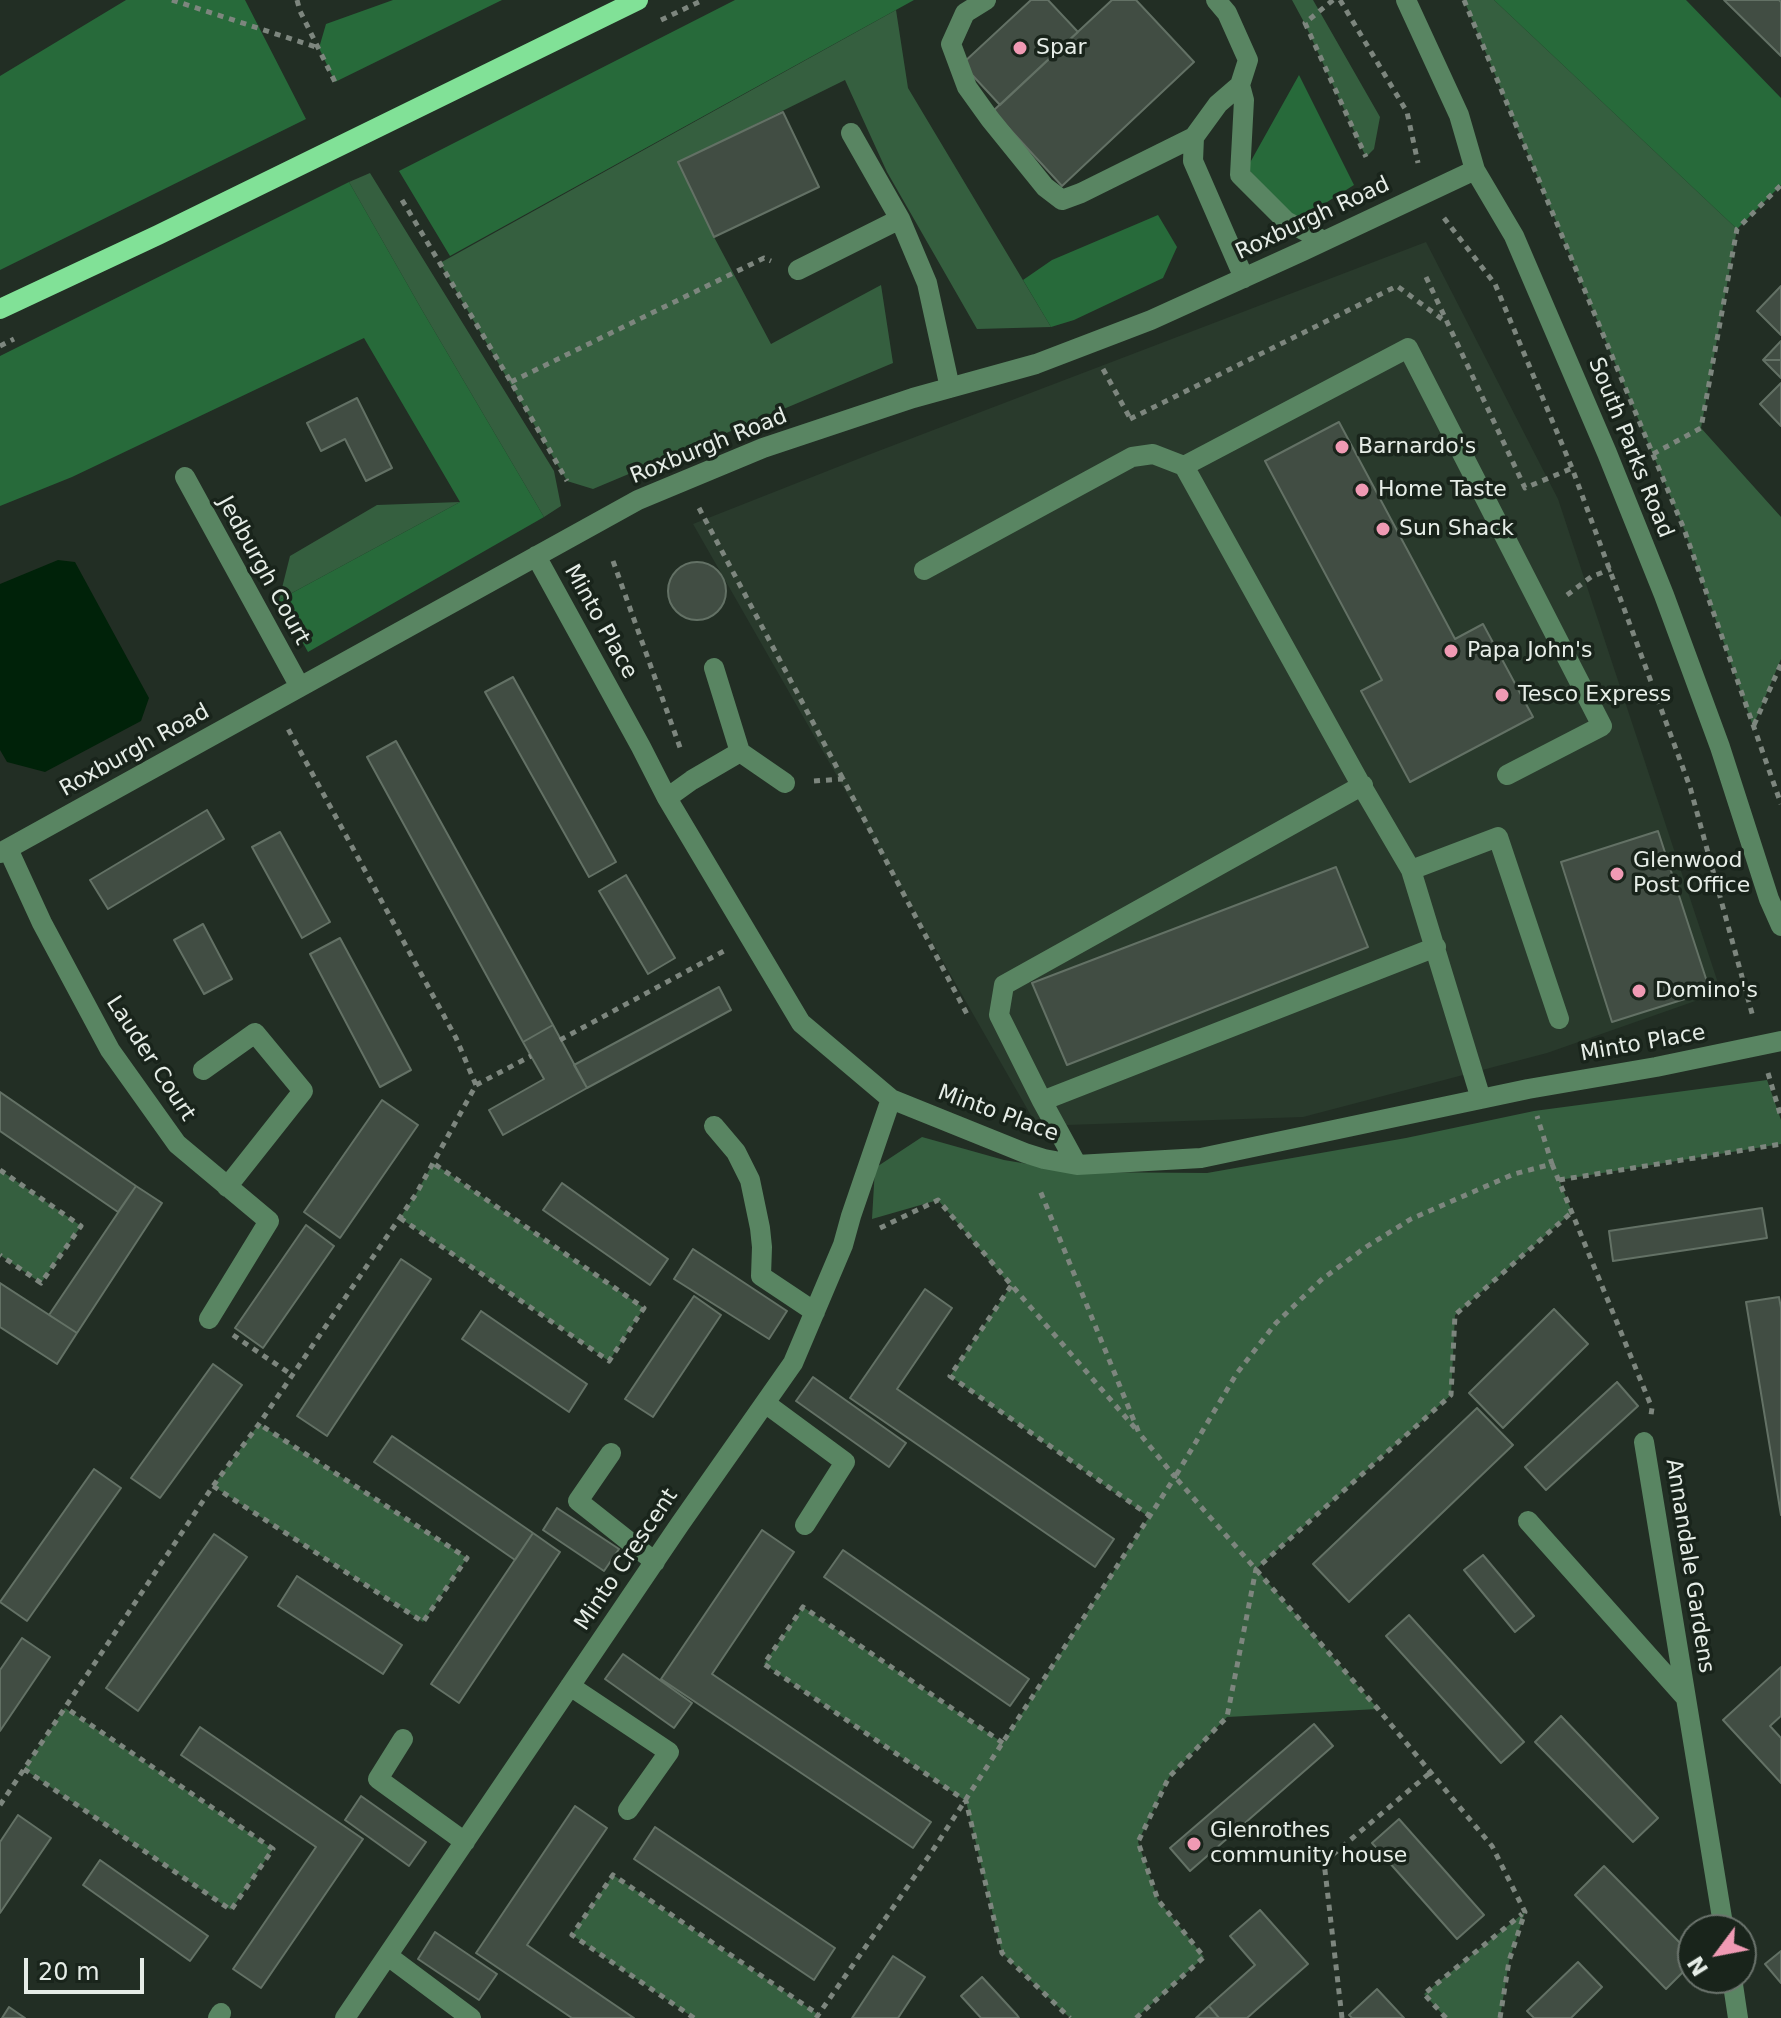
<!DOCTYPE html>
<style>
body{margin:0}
#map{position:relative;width:1781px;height:2018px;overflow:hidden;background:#222e24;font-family:"DejaVu Sans",sans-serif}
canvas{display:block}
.north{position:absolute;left:1677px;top:1914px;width:80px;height:80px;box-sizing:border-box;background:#19241b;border:2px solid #6b746d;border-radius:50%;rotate:238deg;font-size:22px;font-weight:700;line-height:32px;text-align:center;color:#e6ede7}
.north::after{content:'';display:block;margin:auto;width:28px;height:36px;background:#f09ab4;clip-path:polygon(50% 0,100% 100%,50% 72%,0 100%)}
.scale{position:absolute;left:24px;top:1958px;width:120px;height:36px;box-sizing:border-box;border:4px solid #e6ede7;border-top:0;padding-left:10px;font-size:24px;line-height:28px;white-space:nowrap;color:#e6ede7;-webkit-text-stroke:6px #19241b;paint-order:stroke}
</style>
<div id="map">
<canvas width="1781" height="2018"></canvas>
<div class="north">N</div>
<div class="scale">20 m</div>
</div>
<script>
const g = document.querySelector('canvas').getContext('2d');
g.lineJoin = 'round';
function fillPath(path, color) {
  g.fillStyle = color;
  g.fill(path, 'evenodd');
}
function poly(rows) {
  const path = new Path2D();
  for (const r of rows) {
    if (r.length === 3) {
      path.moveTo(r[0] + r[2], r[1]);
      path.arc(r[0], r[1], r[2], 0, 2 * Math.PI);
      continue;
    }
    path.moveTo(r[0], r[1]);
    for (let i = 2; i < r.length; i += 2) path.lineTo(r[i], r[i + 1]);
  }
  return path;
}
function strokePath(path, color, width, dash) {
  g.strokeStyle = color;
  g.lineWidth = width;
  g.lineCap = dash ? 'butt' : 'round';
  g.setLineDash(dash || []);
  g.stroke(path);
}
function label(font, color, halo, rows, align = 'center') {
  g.font = font + ' "DejaVu Sans",sans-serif';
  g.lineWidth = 7;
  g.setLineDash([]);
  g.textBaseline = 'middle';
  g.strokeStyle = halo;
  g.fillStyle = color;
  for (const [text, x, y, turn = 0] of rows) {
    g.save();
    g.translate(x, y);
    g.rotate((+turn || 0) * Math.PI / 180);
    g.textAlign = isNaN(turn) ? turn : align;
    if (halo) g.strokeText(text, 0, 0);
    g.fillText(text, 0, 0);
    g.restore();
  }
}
const built = poly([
 [1426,242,1558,499,1721,992,1547,1053,1303,1117,1037,1126,693,524,868,455]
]);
const green = poly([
 [1292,0,1313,0,1380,117,1374,149,1366,157,1305,24],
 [1464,0,1494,0,1737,229,1701,428,1781,517,1781,659,1753,726,1684,529],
 [896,10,908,88,1051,327,977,329,887,172,845,80,679,162,714,237,771,344,881,285,893,363,593,489,567,481,440,263],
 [370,173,554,471,561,506,544,517,422,310,349,182],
 [460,502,279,600,290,556,377,505],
 [1767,1080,1781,1120,1781,1144,1559,1180,1572,1212,1455,1315,1451,1395,1256,1569,1378,1709,1227,1717,1169,1777,1138,1842,1158,1900,1204,1957,1136,2018,1070,2018,1002,1953,966,1801,764,1664,803,1607,1003,1743,1149,1517,950,1376,1011,1286,938,1200,872,1219,875,1168,922,1137,1004,1160,1076,1172,1207,1173,1406,1138,1534,1111],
 [433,1163,644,1308,609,1361,400,1218,416,1194],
 [0,1170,81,1226,41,1283,0,1255],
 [259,1424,467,1558,423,1622,213,1486],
 [65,1708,273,1849,231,1910,24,1769],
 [613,1875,819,2015,816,2018,694,2018,572,1935],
 [1525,1912,1509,1961,1500,2018,1446,2018,1424,1994]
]);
const forest = poly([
 [126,0,245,0,306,119,0,270,0,76],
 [393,0,502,0,335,82,319,48,326,24],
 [735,0,914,0,450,256,399,171],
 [1494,0,1686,0,1781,98,1781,185,1737,229],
 [1299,75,1354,185,1297,221,1247,168],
 [349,182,422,310,544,517,308,652,279,600,460,502,364,338,72,477,0,506,0,356],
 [1158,215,1177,247,1163,278,1074,320,1051,327,1023,280,1052,260]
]);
const water = poly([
 [58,560,75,562,149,698,141,721,45,772,7,762,0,750,0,584]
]);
const building = poly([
 [1031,0,1048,0,1078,32,1000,105,962,64,1031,0],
 [1112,0,1136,0,1194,62,1062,186,993,111,1112,0],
 [1724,0,1779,0,1781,2,1781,56,1724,0],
 [783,112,819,187,714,237,678,162,783,112],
 [1781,286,1781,335,1757,311,1781,286],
 [1781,341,1781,360,1763,360,1781,341],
 [1763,360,1781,360,1781,378,1763,360],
 [1781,383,1781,426,1760,404,1781,383],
 [357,398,392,468,366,481,345,439,321,451,307,423,357,398],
 [1339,422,1455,639,1483,624,1533,717,1410,782,1361,691,1382,680,1265,461,1339,422],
 [697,591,29],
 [513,677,616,862,589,877,485,692,513,677],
 [396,741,553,1025,523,1042,367,757,396,741],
 [207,810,224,839,108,909,90,880,207,810],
 [1658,831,1710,991,1612,1022,1561,862,1658,831],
 [280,832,330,922,302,938,252,847,280,832],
 [1336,867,1368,947,1067,1065,1032,983,1336,867],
 [626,875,675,958,648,974,599,891,626,875],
 [203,924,232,979,204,994,174,940,203,924],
 [340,938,411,1070,380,1087,310,954,340,938],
 [719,987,731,1010,587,1088,574,1065,719,987],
 [553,1025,587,1088,503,1135,489,1110,544,1079,523,1042,553,1025],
 [0,1092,136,1186,118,1212,0,1131,0,1092],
 [382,1100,418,1125,340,1238,304,1212,382,1100],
 [562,1183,668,1259,650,1285,543,1210,562,1183],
 [136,1186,162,1203,77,1333,49,1315,136,1186],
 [1762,1208,1767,1238,1613,1261,1609,1231,1762,1208],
 [306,1225,334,1246,263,1348,235,1328,306,1225],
 [693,1249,787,1311,769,1339,674,1279,693,1249],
 [401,1259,431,1279,327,1436,297,1416,401,1259],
 [0,1283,77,1333,57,1364,0,1327,0,1283],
 [925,1289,952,1308,897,1389,1114,1539,1095,1567,850,1398,925,1289],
 [694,1296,721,1315,653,1417,625,1399,694,1296],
 [1779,1297,1781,1308,1781,1515,1746,1302,1779,1297],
 [1554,1309,1588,1344,1503,1428,1469,1393,1554,1309],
 [481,1311,587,1384,569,1412,462,1339,481,1311],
 [213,1364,242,1385,160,1498,131,1478,213,1364],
 [813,1377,906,1443,889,1467,796,1401,813,1377],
 [1617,1382,1638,1406,1546,1490,1525,1467,1617,1382],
 [1477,1408,1513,1445,1349,1602,1313,1564,1477,1408],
 [392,1436,533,1533,515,1560,374,1462,392,1436],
 [94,1469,121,1488,27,1621,0,1602,94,1469],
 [557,1508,619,1549,604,1571,543,1530,557,1508],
 [762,1530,794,1552,712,1674,931,1822,913,1848,661,1679,762,1530],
 [533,1533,560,1552,459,1703,431,1684,533,1533],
 [214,1534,247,1557,138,1711,106,1688,214,1534],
 [843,1550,1029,1679,1010,1706,824,1577,843,1550],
 [1483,1555,1534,1616,1515,1632,1464,1570,1483,1555],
 [297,1576,402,1645,383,1674,278,1606,297,1576],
 [1409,1615,1524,1742,1501,1763,1386,1636,1409,1615],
 [22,1638,50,1657,0,1731,0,1670,22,1638],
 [623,1654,692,1703,674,1728,605,1679,623,1654],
 [1781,1667,1781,1716,1770,1726,1781,1738,1781,1783,1723,1720,1781,1667],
 [1561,1716,1658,1818,1633,1842,1535,1742,1561,1716],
 [1314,1724,1333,1746,1190,1871,1170,1848,1314,1724],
 [200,1727,363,1839,261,1988,233,1969,316,1847,181,1755,200,1727],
 [361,1796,426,1842,409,1866,345,1820,361,1796],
 [575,1806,607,1828,527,1945,634,2018,572,2018,476,1953,575,1806],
 [18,1815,51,1838,0,1913,0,1842,18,1815],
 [1399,1819,1484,1915,1457,1939,1372,1843,1399,1819],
 [655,1827,835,1948,814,1980,634,1859,655,1827],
 [100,1860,208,1936,190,1961,83,1885,100,1860],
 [1604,1866,1693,1956,1693,1962,1666,1989,1575,1895,1604,1866],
 [1260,1910,1308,1964,1247,2018,1219,2018,1209,2006,1255,1965,1230,1936,1260,1910],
 [435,1932,497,1974,479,2000,418,1959,435,1932],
 [1781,1951,1781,1983,1765,1964,1781,1951],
 [893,1956,925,1977,898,2018,852,2018,893,1956],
 [1578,1962,1602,1987,1571,2018,1534,2018,1527,2011,1578,1962],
 [982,1977,1017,2015,1019,2018,981,2018,961,1996,982,1977],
 [1377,1989,1404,2018,1352,2018,1349,2015,1377,1989],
 [1209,2006,1219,2018,1196,2018,1209,2006],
 [9,2007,25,2018,2,2018,9,2007]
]);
const path = poly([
 [172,0,319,48],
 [297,0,300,11,335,82],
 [1333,0,1305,23,1366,157],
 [1340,0,1407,112,1418,163],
 [1464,0,1684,529,1781,804],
 [661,20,703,0],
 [402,200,511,382,567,481],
 [1444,218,1495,284,1572,468,1690,787,1753,1017],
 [1426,277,1525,488,1575,467],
 [0,346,14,339],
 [1103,369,1131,420],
 [511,382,764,258,771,261],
 [1130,419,1397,286,1446,322],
 [1653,454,1701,428,1737,229,1781,185],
 [699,508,843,779],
 [613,561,682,753],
 [1567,595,1591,577,1611,569],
 [1754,725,1781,664],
 [814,781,843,779,968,1016],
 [560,1040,724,951],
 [1768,1073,1781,1117],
 [476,1085,531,1056],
 [1552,1164,1652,1408,1651,1415],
 [0,1170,81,1226,41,1283,0,1255],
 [1559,1180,1781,1144],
 [400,1218,609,1361,644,1308,433,1163],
 [880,1228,938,1200,1135,1428],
 [1011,1286,950,1376,1150,1516],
 [233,1335,292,1375],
 [213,1486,423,1622,467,1558,259,1424],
 [1003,1743,803,1607,764,1664,966,1801,1002,1953,1070,2018],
 [24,1769,231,1910,273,1849,66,1708],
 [0,1805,213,1486,259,1424,416,1194,476,1085,456,1038,287,727],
 [694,2018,572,1935,613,1875,819,2015],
 [816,2018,931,1853,1175,1477,1139,1433,1039,1188],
 [1136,2018,1204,1957,1158,1900,1138,1842,1169,1777,1227,1717,1256,1569,1451,1395,1455,1315,1572,1212],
 [1342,2018,1324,1862,1431,1772],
 [1446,2018,1424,1994,1522,1914],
 [1500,2018,1509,1961,1525,1912,1492,1846,1378,1709,1175,1477,1237,1373,1276,1323,1321,1280,1366,1247,1411,1219,1514,1174,1552,1164,1537,1116]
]);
const minor = poly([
 [986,0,965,13,951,44,967,87,990,119,1045,187,1062,200,1081,193,1194,137,1218,104,1240,85,1248,60,1227,13,1216,0],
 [1406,0,1459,115,1475,170,1514,236,1607,453,1664,595,1720,747,1769,899,1781,926],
 [1240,85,1244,100,1240,175,1286,221,1324,241],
 [851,133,900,219],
 [1194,137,1193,161,1244,278],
 [798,270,900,219,927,283,950,388],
 [1184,466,1408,348,1602,726,1507,775],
 [185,477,300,687],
 [536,556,641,747,667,798,801,1023,891,1099,1025,1153,1044,1159,1077,1165,1201,1158,1528,1089,1656,1067,1781,1041],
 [924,570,1132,457,1153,454,1184,466,1360,783,1411,870,1481,1099],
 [740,752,785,783],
 [667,798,692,780,740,752,714,668],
 [8,849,42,923,110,1050,177,1144,269,1221,209,1319],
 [0,853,638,500,763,448,913,398,1036,364,1151,320,1303,251,1475,170],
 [1411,870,1498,837,1559,1019],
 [203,1070,255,1033,303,1091,227,1187],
 [1042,1101,1436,947],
 [714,1126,736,1152,750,1180,760,1228,762,1247,761,1276,815,1312],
 [1077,1165,1042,1101,999,1015,1004,985,1363,785],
 [765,1403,845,1462,805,1525],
 [1644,1442,1724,1930],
 [611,1453,578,1501,655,1562],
 [1528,1521,1686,1698],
 [570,1686,669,1752,628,1810],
 [403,1739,378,1779,465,1842],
 [388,1956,471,2018],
 [1732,1978,1738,2018],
 [218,2018,221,2013],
 [345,2018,680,1524,793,1363,843,1245,851,1216,891,1099]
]);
const major = poly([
 [0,309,158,235,638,0]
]);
const markers = [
 [1020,48,8,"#f09ab4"],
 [1342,447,8,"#f09ab4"],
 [1362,490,8,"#f09ab4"],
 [1383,529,8,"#f09ab4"],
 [1451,651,8,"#f09ab4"],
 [1502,695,8,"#f09ab4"],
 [1617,874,8,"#f09ab4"],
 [1639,991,8,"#f09ab4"],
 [1194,1844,8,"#f09ab4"]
];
const poiNames = [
 ["Spar",1036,48],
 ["Barnardo's",1358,447],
 ["Home Taste",1378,490],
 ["Sun Shack",1399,529],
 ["Papa John's",1467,651],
 ["Tesco Express",1518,695],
 ["Glenwood",1633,861],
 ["Post Office",1633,886],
 ["Domino's",1655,991],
 ["Glenrothes",1210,1831],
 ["community house",1210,1856]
];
const streetNames = [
 ["Roxburgh Road",1313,219,-25],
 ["Roxburgh Road",709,447,-22],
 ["South Parks Road",1630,448,68],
 ["Jedburgh Court",263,571,61],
 ["Minto Place",600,622,61],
 ["Roxburgh Road",135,751,-29],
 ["Minto Place",1643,1044,-10],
 ["Lauder Court",150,1059,57],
 ["Minto Place",998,1114,20],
 ["Minto Crescent",627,1560,-56],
 ["Annandale Gardens",1689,1566,81]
];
fillPath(built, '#293a2c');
fillPath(green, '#355f3f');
fillPath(forest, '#276a3a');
fillPath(water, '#002209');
fillPath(building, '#414d43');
strokePath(building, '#637165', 2);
strokePath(path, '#7d867e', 5, [6, 6]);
strokePath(minor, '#598562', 20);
strokePath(major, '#81e197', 20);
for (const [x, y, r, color] of markers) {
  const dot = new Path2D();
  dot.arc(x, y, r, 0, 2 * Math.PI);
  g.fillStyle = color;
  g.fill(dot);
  strokePath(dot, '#19241b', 3);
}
label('22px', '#e6ede7', '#19241b', poiNames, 'left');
label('22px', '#e6ede7', '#19241b', streetNames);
</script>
